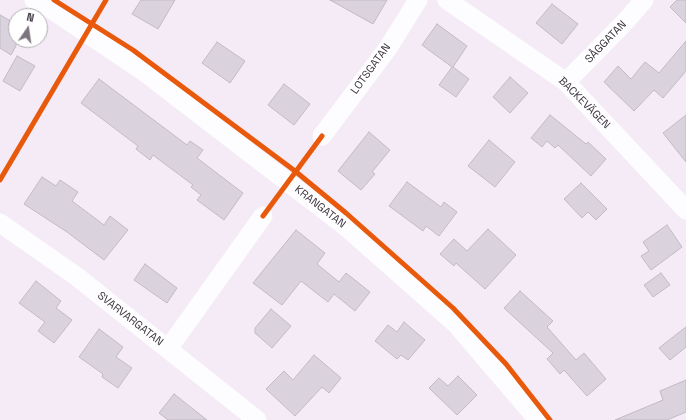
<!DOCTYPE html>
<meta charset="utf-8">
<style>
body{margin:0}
#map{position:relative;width:686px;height:420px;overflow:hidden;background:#f4ebf7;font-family:"Space Grotesk",sans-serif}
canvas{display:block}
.north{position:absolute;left:8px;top:8px;width:40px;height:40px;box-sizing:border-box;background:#fff;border:1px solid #b1aeb2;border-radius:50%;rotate:13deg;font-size:11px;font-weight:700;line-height:16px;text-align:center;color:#3c343f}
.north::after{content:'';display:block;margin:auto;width:14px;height:18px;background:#7c747f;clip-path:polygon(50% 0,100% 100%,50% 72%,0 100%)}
</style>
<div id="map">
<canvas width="686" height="420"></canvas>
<div class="north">N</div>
</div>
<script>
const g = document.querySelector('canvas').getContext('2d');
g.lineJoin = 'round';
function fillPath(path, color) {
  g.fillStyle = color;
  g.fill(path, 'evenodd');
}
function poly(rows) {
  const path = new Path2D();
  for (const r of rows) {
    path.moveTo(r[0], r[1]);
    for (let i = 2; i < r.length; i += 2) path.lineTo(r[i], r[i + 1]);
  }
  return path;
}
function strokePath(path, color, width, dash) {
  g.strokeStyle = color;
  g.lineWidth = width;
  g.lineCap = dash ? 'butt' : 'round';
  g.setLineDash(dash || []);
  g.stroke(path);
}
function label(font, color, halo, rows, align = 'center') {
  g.font = font + ' "Space Grotesk",sans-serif';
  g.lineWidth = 3;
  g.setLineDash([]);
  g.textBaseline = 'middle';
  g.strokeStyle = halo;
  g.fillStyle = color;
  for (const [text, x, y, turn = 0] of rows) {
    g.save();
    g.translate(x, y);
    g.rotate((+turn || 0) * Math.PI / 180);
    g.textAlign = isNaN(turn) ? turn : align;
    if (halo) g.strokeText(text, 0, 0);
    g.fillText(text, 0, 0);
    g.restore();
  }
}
const building = poly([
 [141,0,175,0,158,29,132,14,141,0],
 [330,0,387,0,373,24,330,0],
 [677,0,686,0,686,23,670,7,677,0],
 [552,4,578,24,562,44,536,23,552,4],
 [0,15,16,24,16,46,11,55,0,48,0,15],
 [437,24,467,46,453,67,469,79,456,97,439,85,452,67,422,45,437,24],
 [686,41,686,71,663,98,654,90,634,111,604,82,618,66,631,79,645,62,659,73,686,41],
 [217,42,245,61,230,83,202,63,217,42],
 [17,56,35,66,20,91,3,81,17,56],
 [510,77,528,93,510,113,493,97,510,77],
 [99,79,187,145,190,141,203,150,197,158,243,193,224,220,197,200,201,195,191,187,193,185,153,155,150,160,136,149,138,146,81,103,99,79],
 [284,84,310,104,294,125,268,105,284,84],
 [550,115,586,144,588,142,606,159,591,176,558,145,555,148,547,141,542,147,531,138,550,115],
 [686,115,686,162,663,133,686,115],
 [369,132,390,150,372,172,375,174,361,190,338,171,369,132],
 [489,140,515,162,495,187,468,166,489,140],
 [42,177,56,186,60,180,78,192,72,201,104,225,110,216,128,230,104,260,67,232,24,204,42,177],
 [407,182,441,207,444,202,457,212,439,236,426,226,423,231,389,206,407,182],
 [581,183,607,209,596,220,588,212,582,218,564,199,581,183],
 [667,225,682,247,651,270,641,256,649,251,643,242,667,225],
 [488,229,516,255,485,289,456,263,454,266,440,254,454,239,467,251,488,229],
 [296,230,325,253,317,264,339,282,346,273,370,292,355,311,334,294,328,302,301,281,282,305,253,283,296,230],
 [145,264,177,288,167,303,134,280,145,264],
 [661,273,670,285,653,297,644,285,661,273],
 [36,281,61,301,56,308,72,320,54,343,38,331,45,322,19,303,36,281],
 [520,291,553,321,547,327,576,360,584,353,606,379,587,396,564,370,560,374,547,359,553,353,504,308,520,291],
 [271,309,291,326,272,348,255,333,255,328,271,309],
 [404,322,425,340,408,360,401,355,397,359,375,341,388,325,397,332,404,322],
 [686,327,686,347,670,360,659,348,686,327],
 [99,329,123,347,116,357,132,368,118,388,102,377,103,374,79,357,99,329],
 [314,355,341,378,329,393,322,387,295,416,266,389,284,371,293,380,314,355],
 [458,376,477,395,457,415,429,388,439,378,448,386,458,376],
 [686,380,686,412,667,420,615,420,663,400,660,391,686,380],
 [174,394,207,420,168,420,159,413,174,394]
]);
const minor = poly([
 [34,0,51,9,143,71,346,227,457,325,538,420],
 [447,0,566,82,686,210],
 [566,82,625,22,644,0],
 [322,136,388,48,418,0],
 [0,223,76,276,257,420],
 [168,349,263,216]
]);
const cycleway = poly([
 [54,0,133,50,295,171,346,213,453,308,506,364,550,420],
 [0,180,106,0],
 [263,216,322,136]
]);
const streetNames = [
 ["SÅGGATAN",606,42,-46],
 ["LOTSGATAN",371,69,-54],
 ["BACKEVÄGEN",584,103,45],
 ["KRANGATAN",320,207,38],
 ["SVARVARGATAN",130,319,38]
];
fillPath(building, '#dad2dd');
strokePath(building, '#c1bac4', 1);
strokePath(minor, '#fdfcfe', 19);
strokePath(cycleway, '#e8590c', 5);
label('11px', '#3c343f', '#fff', streetNames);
</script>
